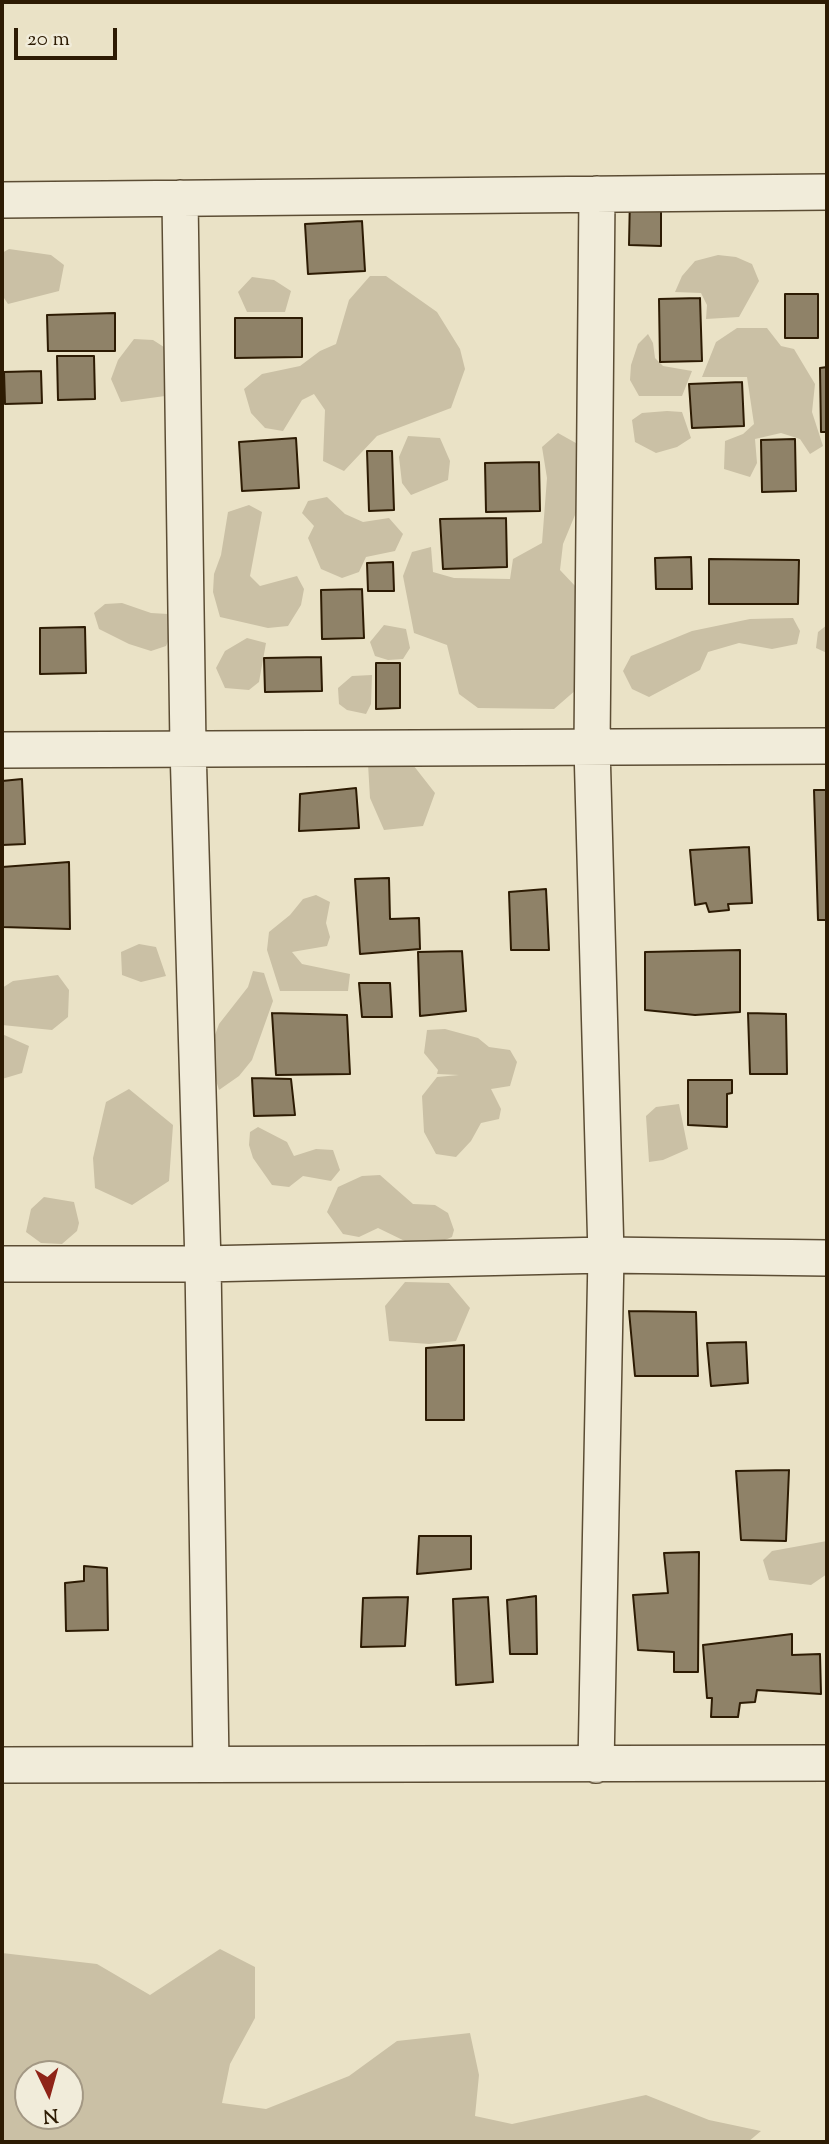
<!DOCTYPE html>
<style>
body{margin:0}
#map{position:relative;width:829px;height:2144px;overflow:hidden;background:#eae2c6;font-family:"Sorts Mill Goudy",serif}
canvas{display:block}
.frame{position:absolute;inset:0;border:4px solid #2d1b03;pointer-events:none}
.north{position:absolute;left:14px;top:2060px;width:70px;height:70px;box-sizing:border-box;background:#f1ecda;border:2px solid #a39884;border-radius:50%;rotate:175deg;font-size:19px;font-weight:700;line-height:28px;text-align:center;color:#2d1b03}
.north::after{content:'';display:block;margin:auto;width:24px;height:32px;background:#8f2418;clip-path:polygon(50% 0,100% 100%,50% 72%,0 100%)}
.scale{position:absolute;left:14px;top:28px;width:103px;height:32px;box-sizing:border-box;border:4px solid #2d1b03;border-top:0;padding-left:9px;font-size:21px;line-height:24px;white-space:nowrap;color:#2d1b03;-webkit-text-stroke:5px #f1ecda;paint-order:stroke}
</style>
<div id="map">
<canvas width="829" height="2144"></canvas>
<div class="frame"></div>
<div class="north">N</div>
<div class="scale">20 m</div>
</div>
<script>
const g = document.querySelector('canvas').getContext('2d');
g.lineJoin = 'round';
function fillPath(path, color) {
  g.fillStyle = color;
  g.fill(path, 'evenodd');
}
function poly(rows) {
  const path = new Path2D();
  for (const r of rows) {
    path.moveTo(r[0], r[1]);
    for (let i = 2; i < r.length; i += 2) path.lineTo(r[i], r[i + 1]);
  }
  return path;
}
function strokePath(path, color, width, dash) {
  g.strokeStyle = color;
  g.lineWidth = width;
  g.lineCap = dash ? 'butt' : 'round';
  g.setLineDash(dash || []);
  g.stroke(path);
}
const green = poly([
 [9,249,51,255,64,265,59,291,8,304,2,295,2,253],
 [718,255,736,257,752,264,759,281,739,317,706,319,707,305,701,293,675,292,682,276,695,261],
 [370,276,386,276,437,312,460,349,465,369,451,408,377,436,344,471,323,461,325,410,314,394,302,400,283,431,265,428,251,413,244,389,262,374,300,366,320,351,336,344,349,300],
 [252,277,274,280,291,291,285,312,247,312,238,292],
 [737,328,767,328,781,346,794,349,815,384,812,412,823,446,810,454,800,439,781,433,755,439,757,463,750,477,724,469,725,441,743,434,754,424,747,377,702,377,716,342],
 [648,334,653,343,655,358,663,366,692,371,682,396,639,396,630,380,631,365,638,344],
 [134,339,153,340,167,349,173,381,165,396,121,402,111,379,118,360],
 [667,411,682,412,691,438,677,447,656,453,635,442,632,420,642,413],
 [558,433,583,447,587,486,563,544,560,570,577,588,577,689,554,709,478,708,459,694,447,645,414,633,403,576,412,552,431,547,433,572,454,578,510,579,513,559,542,543,547,478,542,447],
 [408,436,440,438,450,461,448,480,411,495,402,483,399,457],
 [327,497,345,514,363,522,389,518,403,534,395,551,366,557,359,572,342,578,321,569,308,538,314,526,302,513,308,501],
 [249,505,262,512,250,576,260,586,297,576,304,589,301,605,288,626,268,628,220,617,213,592,214,574,221,555,228,512],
 [122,603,151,613,168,614,171,635,166,646,151,651,129,644,99,629,94,613,105,604],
 [793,618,800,631,797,644,772,649,739,643,708,652,700,670,649,697,632,689,623,671,631,656,692,631,750,619],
 [384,625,406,629,410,648,403,659,388,660,375,656,370,642],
 [827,625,827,653,816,648,818,632],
 [247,638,266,643,259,682,249,690,225,688,216,668,225,651],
 [372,675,371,704,366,714,347,710,339,704,338,688,352,676],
 [403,752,435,793,423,826,384,830,370,798,368,764],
 [316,895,330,902,326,923,330,937,327,946,292,952,302,964,350,974,348,991,280,991,267,950,269,932,290,915,303,899],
 [139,944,156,947,166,976,141,982,122,975,121,952],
 [253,971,264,973,273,1001,252,1060,239,1076,219,1090,208,1054,219,1024,248,987],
 [58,975,69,990,68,1017,52,1030,2,1025,2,988,13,981],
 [445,1029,478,1038,489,1047,510,1050,517,1062,510,1086,491,1089,501,1109,499,1119,481,1123,471,1141,456,1157,436,1154,424,1132,422,1096,437,1077,459,1075,437,1074,438,1070,424,1053,427,1030],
 [2,1034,29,1046,22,1073,2,1079],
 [129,1089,173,1125,169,1181,132,1205,95,1188,93,1158,106,1102],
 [679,1104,688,1149,663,1160,649,1162,646,1116,656,1107],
 [258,1127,287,1142,294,1156,316,1149,333,1150,340,1170,331,1181,303,1176,289,1187,272,1185,253,1158,249,1145,250,1132],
 [380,1175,413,1204,435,1205,448,1213,454,1230,452,1237,438,1243,413,1245,378,1228,359,1237,343,1234,327,1212,338,1187,362,1176],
 [44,1197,74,1202,79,1223,77,1231,62,1244,41,1243,26,1232,31,1209],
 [405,1282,449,1283,470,1308,456,1341,429,1344,389,1341,385,1306],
 [827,1541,827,1574,811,1585,769,1580,763,1560,772,1551],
 [220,1949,255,1967,255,2018,230,2064,222,2103,266,2109,349,2076,397,2041,470,2033,479,2075,475,2116,512,2124,646,2095,709,2120,761,2131,748,2142,2,2142,2,1953,97,1964,150,1995],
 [28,2074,70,2074,70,2116,28,2116]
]);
const building = poly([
 [630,196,661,197,661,246,629,245,630,196],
 [362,221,365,271,308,274,305,224,362,221],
 [785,294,818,294,818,338,785,338,785,294],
 [700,298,702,361,660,362,659,299,700,298],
 [115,313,115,351,48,351,47,315,115,313],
 [235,318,302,318,302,357,235,358,235,318],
 [57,356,94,356,95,399,58,400,57,356],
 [827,367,827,432,821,432,820,368,827,367],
 [41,371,42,403,5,404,4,372,41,371],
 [742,382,744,426,692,428,689,384,742,382],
 [296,438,299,488,242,491,239,442,296,438],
 [795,439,796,491,762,492,761,440,795,439],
 [367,451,392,451,394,510,369,511,367,451],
 [539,462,540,511,486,512,485,463,539,462],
 [506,518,507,567,443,569,440,519,506,518],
 [691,557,692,589,656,589,655,558,691,557],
 [709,559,799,560,798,604,709,604,709,559],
 [393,562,394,591,368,591,367,563,393,562],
 [362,589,364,638,322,639,321,590,362,589],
 [85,627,86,673,40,674,40,628,85,627],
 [321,657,322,691,265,692,264,658,321,657],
 [376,663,400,663,400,708,376,709,376,663],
 [22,779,25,844,2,845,2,781,22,779],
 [356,788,359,828,299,831,300,794,356,788],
 [814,790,827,790,827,920,818,920,814,790],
 [749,847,752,903,728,904,729,910,709,912,706,903,695,905,690,850,749,847],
 [69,862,70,929,2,927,2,867,69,862],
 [389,878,390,919,419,918,420,949,360,954,355,879,389,878],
 [546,889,549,950,511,950,509,892,546,889],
 [740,950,740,1012,695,1015,645,1010,645,952,740,950],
 [462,951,466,1011,420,1016,418,952,462,951],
 [359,983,390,983,392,1017,362,1017,359,983],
 [272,1013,347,1015,350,1074,276,1075,272,1013],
 [748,1013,786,1014,787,1074,750,1074,748,1013],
 [252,1078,291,1079,295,1115,254,1116,252,1078],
 [688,1080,732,1080,732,1093,727,1094,727,1127,688,1125,688,1080],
 [629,1311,696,1312,698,1376,635,1376,629,1311],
 [746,1342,748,1383,711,1386,707,1343,746,1342],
 [464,1345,464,1420,426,1420,426,1348,464,1345],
 [789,1470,786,1541,741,1540,736,1471,789,1470],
 [419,1536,471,1536,471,1569,417,1574,419,1536],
 [699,1552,698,1672,674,1672,674,1652,638,1650,633,1595,668,1593,664,1553,699,1552],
 [84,1566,107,1568,108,1630,66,1631,65,1583,84,1581,84,1566],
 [536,1596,537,1654,510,1654,507,1600,536,1596],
 [408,1597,405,1646,361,1647,363,1598,408,1597],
 [488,1597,493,1682,456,1685,453,1599,488,1597],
 [792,1634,792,1655,820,1654,821,1694,757,1690,755,1702,740,1703,738,1717,711,1717,712,1698,707,1698,703,1645,792,1634]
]);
const minor = poly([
 [180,198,188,747,203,1264,211,1764],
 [2,200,827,192],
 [2,750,827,746],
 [2,1264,203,1264,606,1255,827,1258],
 [2,1765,827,1763],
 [596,1765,606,1255,592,747,597,194]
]);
fillPath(green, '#cac0a5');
fillPath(building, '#8f8268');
strokePath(building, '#2d1b03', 2);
strokePath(minor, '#5c4d34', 38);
strokePath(minor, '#f1ecda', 35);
</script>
